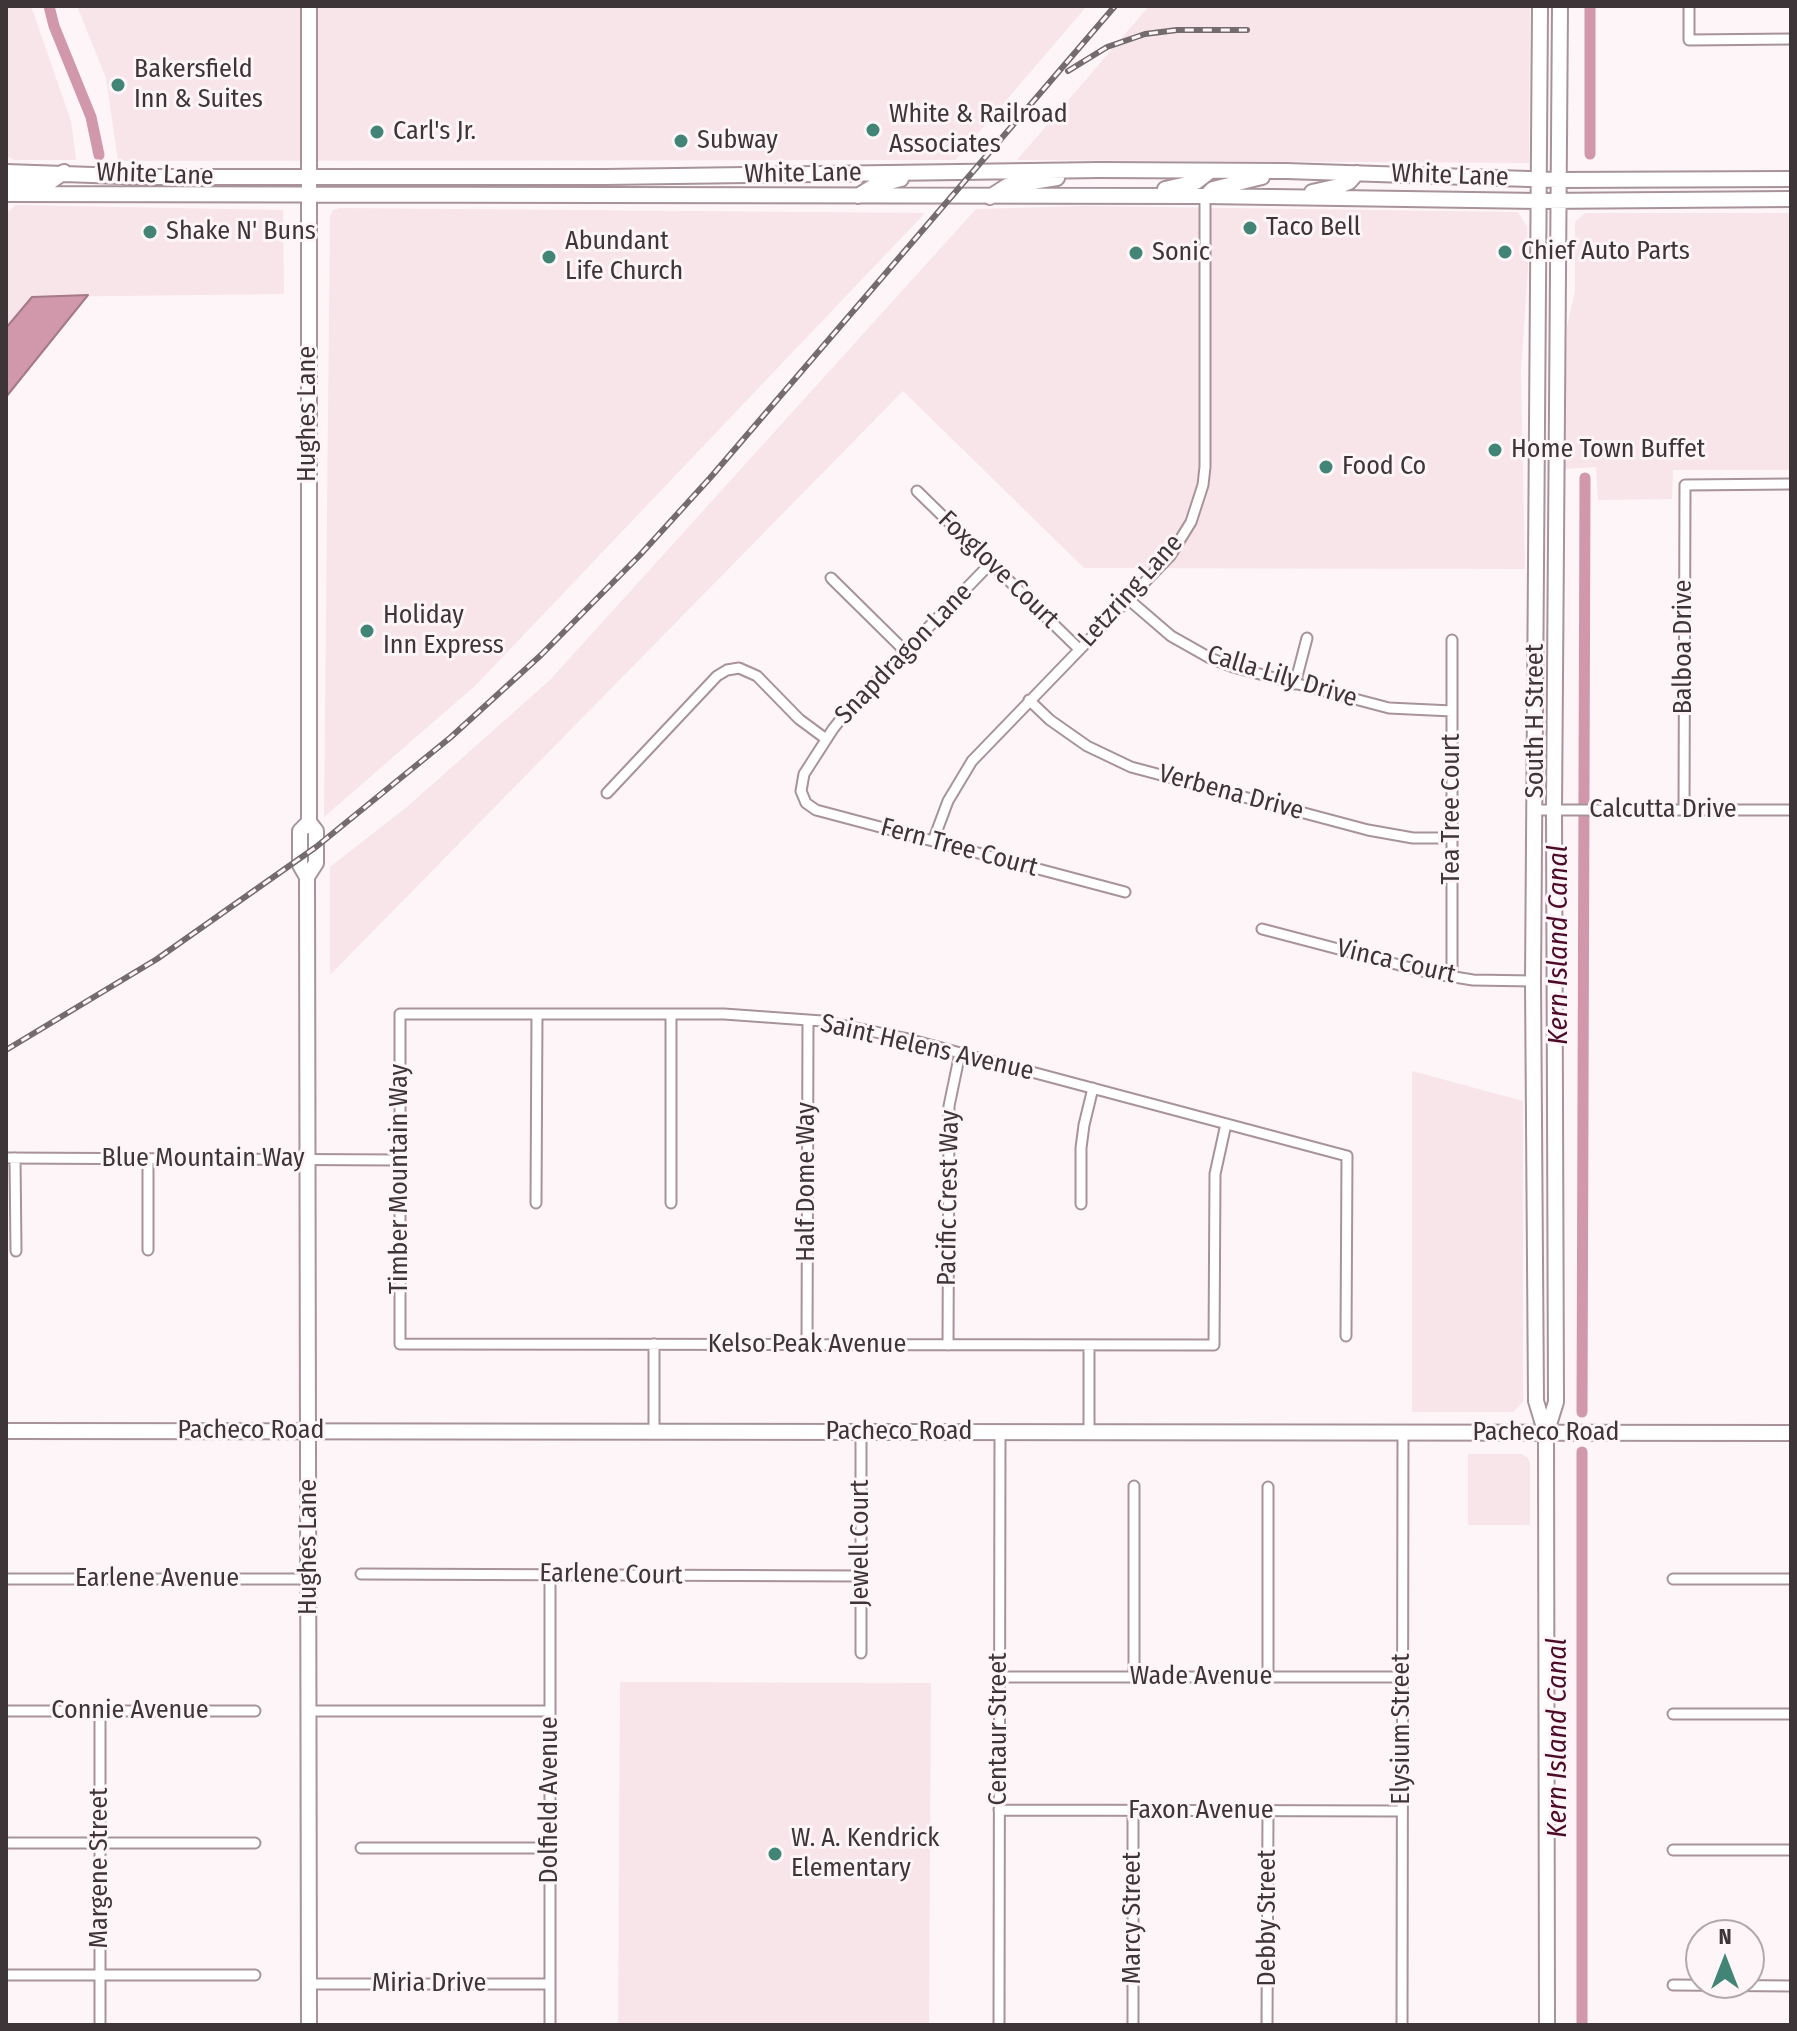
<!DOCTYPE html>
<style>
body{margin:0}
#map{position:relative;width:1797px;height:2031px;overflow:hidden;background:#fef5f8;font-family:"Fira Sans Condensed",sans-serif}
canvas{display:block}
.frame{position:absolute;inset:0;border:8px solid #3e3538;pointer-events:none}
.north{position:absolute;left:1685px;top:1919px;width:80px;height:80px;box-sizing:border-box;background:#fef5f8;border:2px solid #b1a8ab;border-radius:50%;rotate:0deg;font-size:22px;font-weight:700;line-height:32px;text-align:center;color:#3e3538}
.north::after{content:'';display:block;margin:auto;width:28px;height:36px;background:#428577;clip-path:polygon(50% 0,100% 100%,50% 72%,0 100%)}
</style>
<div id="map">
<canvas width="1797" height="2031"></canvas>
<div class="frame"></div>
<div class="north">N</div>
</div>
<script>
const g = document.querySelector('canvas').getContext('2d');
g.lineJoin = 'round';
function fillPath(path, color) {
  g.fillStyle = color;
  g.fill(path, 'evenodd');
}
function poly(rows) {
  const path = new Path2D();
  for (const r of rows) {
    path.moveTo(r[0], r[1]);
    for (let i = 2; i < r.length; i += 2) path.lineTo(r[i], r[i + 1]);
  }
  return path;
}
function strokePath(path, color, width, dash) {
  g.strokeStyle = color;
  g.lineWidth = width;
  g.lineCap = dash ? 'butt' : 'round';
  g.setLineDash(dash || []);
  g.stroke(path);
}
function label(font, color, halo, rows, align = 'center') {
  g.font = font + ' "Fira Sans Condensed",sans-serif';
  g.lineWidth = 6;
  g.setLineDash([]);
  g.textBaseline = 'middle';
  g.strokeStyle = halo;
  g.fillStyle = color;
  for (const [text, x, y, turn = 0] of rows) {
    g.save();
    g.translate(x, y);
    g.rotate((+turn || 0) * Math.PI / 180);
    g.textAlign = isNaN(turn) ? turn : align;
    if (halo) g.strokeText(text, 0, 0);
    g.fillText(text, 0, 0);
    g.restore();
  }
}
const built = poly([
 [6,6,31,6,71,121,76,160,14,160,6,156],
 [77,6,1087,6,955,160,118,161,106,78],
 [1149,6,1530,6,1529,163,1017,160],
 [16,205,283,210,284,294,33,297,6,328,6,213],
 [1084,206,1518,212,1527,227,1528,268,1521,371,1525,569,1084,568,903,391,330,975,330,867,408,806,550,680,976,209],
 [339,208,925,213,476,685,324,817,330,216,333,210],
 [1585,213,1791,213,1791,470,1673,470,1672,499,1598,500,1596,467,1564,469,1567,327,1575,291,1575,222],
 [1412,1071,1523,1101,1523,1402,1513,1412,1412,1412],
 [1468,1454,1521,1454,1527,1457,1530,1463,1530,1525,1468,1525],
 [620,1682,931,1683,929,2025,618,2025]
]);
const water = poly([
 [88,295,6,397,6,328,32,297,88,295]
]);
const canal = poly([
 [49,6,54,26,91,117,99,155],
 [1590,154,1590,6],
 [1582,1412,1585,478],
 [1582,2025,1582,1452]
]);
const street = poly([
 [1689,6,1689,40,1791,39],
 [917,491,1079,649],
 [991,563,848,710,833,729,804,774,801,791,806,803,816,810,1125,892],
 [831,578,905,651],
 [1128,599,1171,636,1210,658,1233,667,1389,708,1452,711],
 [1295,684,1307,638],
 [1029,700,1050,720,1087,746,1131,767,1368,830,1413,838,1452,838],
 [607,793,717,676,727,670,739,668,757,676,799,719,826,739],
 [1535,810,1791,810],
 [1684,810,1685,485,1791,484],
 [933,841,948,801,972,761,1170,556,1191,522,1203,485,1205,467,1205,196],
 [1262,929,1430,973,1473,980,1533,981],
 [1452,978,1452,640],
 [1226,1124,1215,1174,1214,1345,400,1344,400,1014,724,1014,822,1021,904,1038,1347,1156,1346,1336],
 [6,1158,400,1160],
 [15,1158,16,1251],
 [536,1203,537,1014],
 [671,1203,671,1014],
 [1081,1204,1081,1148,1084,1125,1093,1088],
 [148,1250,148,1159],
 [807,1345,808,1020],
 [948,1345,949,1106,960,1053],
 [654,1432,654,1344],
 [1089,1432,1089,1345],
 [361,1574,861,1576],
 [6,1579,309,1579],
 [1673,1579,1791,1579],
 [861,1653,861,1432],
 [999,1677,1402,1677],
 [1134,1677,1134,1486],
 [1268,1677,1268,1487],
 [6,1711,255,1711],
 [100,1711,100,2025],
 [309,1711,550,1711],
 [1673,1714,1791,1714],
 [999,1810,1402,1811],
 [6,1843,255,1843],
 [361,1848,550,1848],
 [1673,1850,1791,1850],
 [6,1975,255,1975],
 [309,1984,550,1984],
 [1673,1985,1791,1986],
 [550,2025,550,1576],
 [999,2025,1000,1432],
 [1133,2025,1133,1811],
 [1267,2025,1268,1811],
 [1402,2025,1403,1433]
]);
const secondary = poly([
 [1540,6,1533,981,1536,1401,1546,1434],
 [6,172,150,177,605,177,1100,170,1286,171,1559,180,1791,179],
 [6,184,50,182,64,172],
 [1165,189,1196,182,1209,172],
 [1312,192,1339,186,1349,182,1357,173],
 [1209,193,1213,189,1262,177],
 [6,194,1205,196,1539,201,1791,199],
 [858,196,874,186,901,179],
 [990,197,1007,186,1057,178],
 [309,822,300,831,300,865,307,877,309,2025],
 [307,877,316,863,316,831,309,822,309,6],
 [6,1431,1791,1433],
 [1547,2025,1546,1434,1556,1402,1554,810,1560,6]
]);
const rail = poly([
 [1068,71,1107,47,1145,34,1177,30,1247,30],
 [6,1050,157,959,316,847,451,737,541,655,640,555,710,478,1115,6]
]);
const markers = [
 [118,85,8,"#428577"],
 [873,130,8,"#428577"],
 [377,132,8,"#428577"],
 [681,141,8,"#428577"],
 [1250,228,8,"#428577"],
 [150,232,8,"#428577"],
 [1505,252,8,"#428577"],
 [1136,253,8,"#428577"],
 [549,257,8,"#428577"],
 [1495,450,8,"#428577"],
 [1326,467,8,"#428577"],
 [367,631,8,"#428577"],
 [775,1854,8,"#428577"]
];
const poiNames = [
 ["Bakersfield",134,70],
 ["Inn & Suites",134,100],
 ["White & Railroad",889,115],
 ["Associates",889,145],
 ["Carl's Jr.",393,132],
 ["Subway",697,141],
 ["Taco Bell",1266,228],
 ["Shake N' Buns",166,232],
 ["Abundant",565,242],
 ["Life Church",565,272],
 ["Chief Auto Parts",1521,252],
 ["Sonic",1152,253],
 ["Home Town Buffet",1511,450],
 ["Food Co",1342,467],
 ["Holiday",383,616],
 ["Inn Express",383,646],
 ["W. A. Kendrick",791,1839],
 ["Elementary",791,1869]
];
const streetNames = [
 ["White Lane",803,174,-1],
 ["White Lane",155,175,2],
 ["White Lane",1450,176,2],
 ["Hughes Lane",308,414,-90],
 ["Foxglove Court",998,570,44],
 ["Letzring Lane",1131,591,-48],
 ["Balboa Drive",1684,647,-90],
 ["Snapdragon Lane",904,654,-46],
 ["Calla Lily Drive",1282,677,17],
 ["South H Street",1536,721,-90],
 ["Verbena Drive",1231,793,15],
 ["Tea Tree Court",1452,809,-90],
 ["Calcutta Drive",1663,810],
 ["Fern Tree Court",959,848,15],
 ["Vinca Court",1396,962,13],
 ["Saint Helens Avenue",927,1048,13],
 ["Blue Mountain Way",203,1159],
 ["Timber Mountain Way",400,1179,-90],
 ["Half Dome Way",807,1182,-90],
 ["Pacific Crest Way",949,1198,-89],
 ["Kelso Peak Avenue",807,1345],
 ["Pacheco Road",251,1431],
 ["Pacheco Road",899,1432],
 ["Pacheco Road",1546,1433],
 ["Jewell Court",861,1543,-90],
 ["Hughes Lane",309,1547,-90],
 ["Earlene Court",611,1575,1],
 ["Earlene Avenue",157,1579],
 ["Wade Avenue",1201,1677],
 ["Connie Avenue",130,1711],
 ["Centaur Street",999,1729,-90],
 ["Elysium Street",1402,1729,-90],
 ["Dolfield Avenue",550,1800,-90],
 ["Faxon Avenue",1201,1811],
 ["Margene Street",100,1868,-90],
 ["Marcy Street",1133,1918,-90],
 ["Debby Street",1268,1918,-90],
 ["Miria Drive",429,1984]
];
const waterNames = [
 ["Kern Island Canal",1559,945,-90],
 ["Kern Island Canal",1558,1738,-90]
];
fillPath(built, '#f7e5ea');
fillPath(water, '#d098aa');
strokePath(water, '#a47a88', 2);
strokePath(canal, '#d098aa', 11);
strokePath(street, '#a79399', 13);
strokePath(secondary, '#a79399', 18);
strokePath(street, '#fff', 9);
strokePath(secondary, '#fff', 14);
strokePath(rail, '#746b6e', 6);
strokePath(rail, '#fef5f8', 3, [9]);
for (const [x, y, r, color] of markers) {
  const dot = new Path2D();
  dot.arc(x, y, r, 0, 2 * Math.PI);
  g.fillStyle = color;
  g.fill(dot);
  strokePath(dot, '#fef5f8', 3);
}
label('26px', '#3e3538', '#fef5f8', poiNames, 'left');
label('26px', '#3e3538', '#fef5f8', streetNames);
label('italic 28px', '#4d0b29', '#fef5f8', waterNames);
</script>
